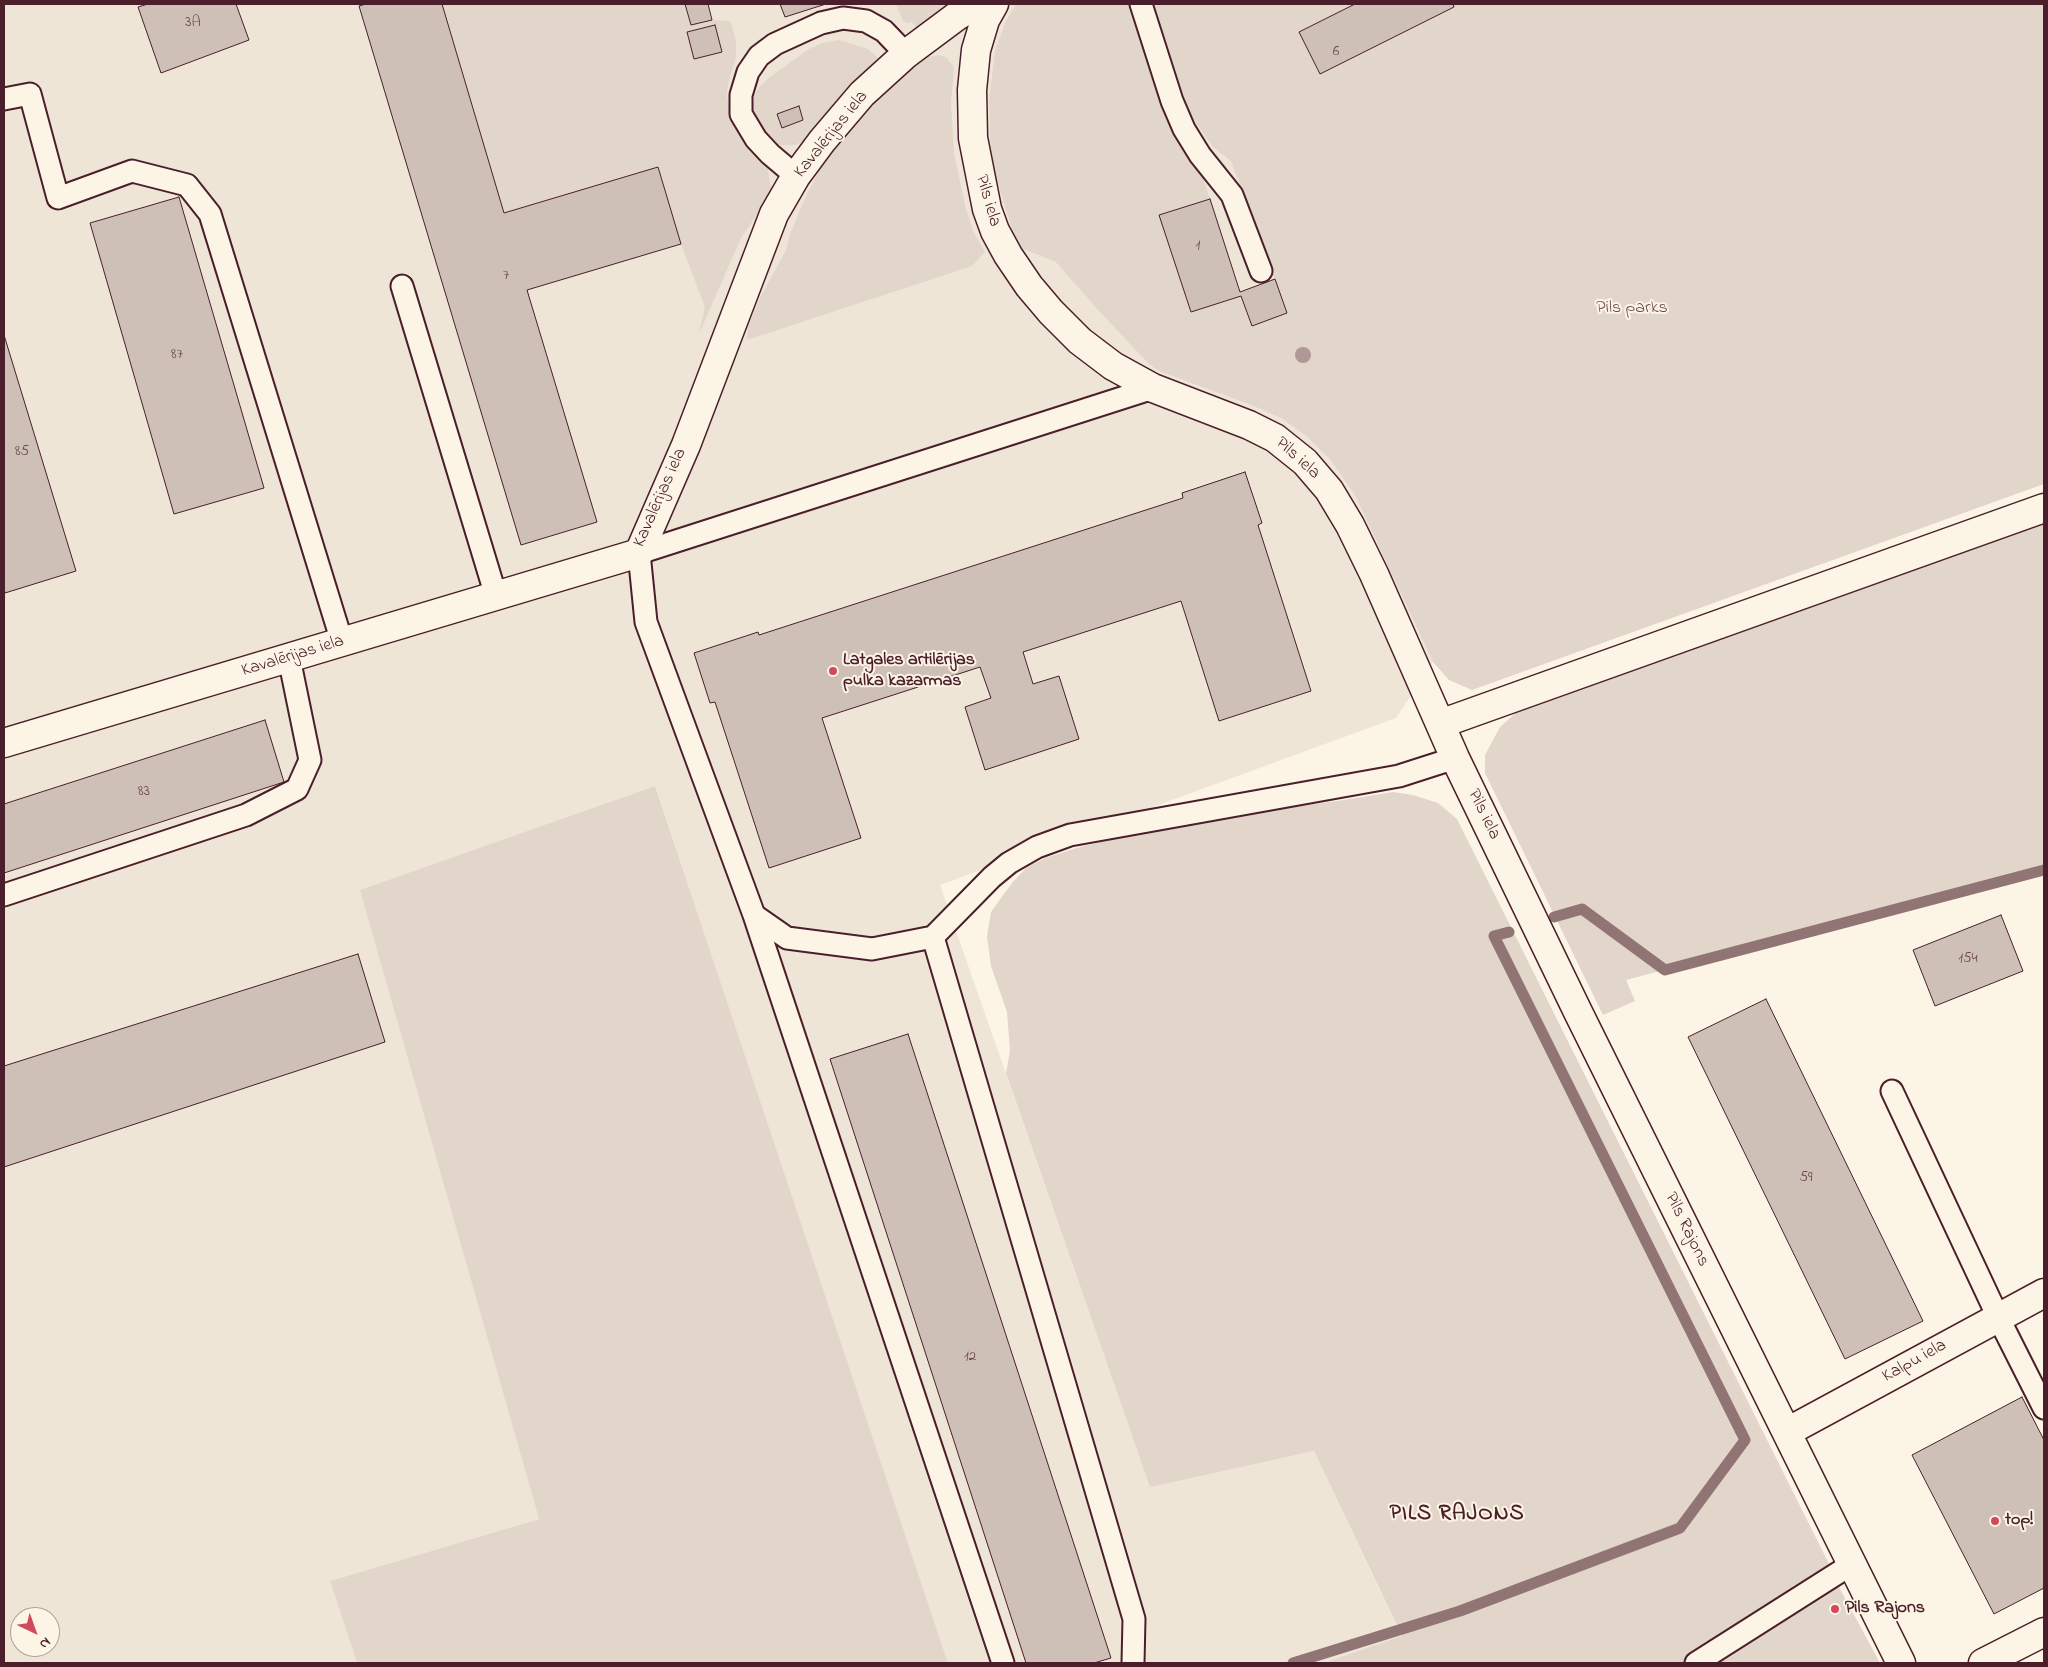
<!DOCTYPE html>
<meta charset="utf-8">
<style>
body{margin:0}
#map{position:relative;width:2048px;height:1667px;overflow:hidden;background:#fcf5e5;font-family:"Indie Flower",sans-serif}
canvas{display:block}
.frame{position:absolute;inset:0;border:5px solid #4a1f2b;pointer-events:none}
.north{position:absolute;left:10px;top:1607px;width:50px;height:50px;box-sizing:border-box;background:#fcf5e5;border:1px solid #b59f9b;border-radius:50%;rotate:138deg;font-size:14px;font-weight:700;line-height:20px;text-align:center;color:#4a1f2b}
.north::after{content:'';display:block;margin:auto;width:18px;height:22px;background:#d1495b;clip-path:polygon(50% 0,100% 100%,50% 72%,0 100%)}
</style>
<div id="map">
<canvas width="2048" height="1667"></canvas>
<div class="frame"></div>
<div class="north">N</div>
</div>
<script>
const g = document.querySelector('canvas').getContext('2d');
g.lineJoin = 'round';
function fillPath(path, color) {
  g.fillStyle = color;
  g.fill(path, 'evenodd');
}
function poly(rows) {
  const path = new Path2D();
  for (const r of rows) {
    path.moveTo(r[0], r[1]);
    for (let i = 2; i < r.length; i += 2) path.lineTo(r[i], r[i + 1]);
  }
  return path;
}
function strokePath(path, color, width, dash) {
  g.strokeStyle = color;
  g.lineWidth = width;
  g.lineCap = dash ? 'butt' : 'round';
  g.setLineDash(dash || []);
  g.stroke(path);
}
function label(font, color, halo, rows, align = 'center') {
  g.font = font + ' "Indie Flower",sans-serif';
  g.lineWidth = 4;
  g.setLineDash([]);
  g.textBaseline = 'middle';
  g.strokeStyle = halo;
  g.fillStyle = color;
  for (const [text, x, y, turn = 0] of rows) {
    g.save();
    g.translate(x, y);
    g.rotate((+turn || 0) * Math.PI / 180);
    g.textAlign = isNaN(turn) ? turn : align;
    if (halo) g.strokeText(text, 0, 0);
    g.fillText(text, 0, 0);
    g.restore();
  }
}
const built = poly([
 [4,4,1149,4,1259,175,1433,662,1396,718,940,885,1150,1486,1314,1451,1402,1637,1324,1663,948,1663,655,786,361,890,539,1519,330,1581,357,1663,4,1663],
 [20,1617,50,1617,50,1647,20,1647]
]);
const green = poly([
 [442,4,685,4,691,25,712,20,729,21,732,26,736,41,736,57,728,84,727,96,730,108,742,136,768,168,771,190,767,200,741,238,699,334,705,307,681,244,658,167,504,213],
 [714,25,722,52,694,59,687,32],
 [896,4,952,4,918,29,912,22,907,23,903,21],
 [1016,4,1132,4,1172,122,1193,164,1202,176,1210,199,1159,215,1191,312,1241,296,1252,326,1287,313,1231,161,1213,147,1186,108,1149,4,2044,4,2044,484,1472,690,1449,680,1433,662,1355,495,1330,459,1305,435,1283,419,1254,406,1159,371,1149,364,1100,312,1056,262,1024,249,1020,245,1011,226,996,177,991,157,989,102,995,51,1005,23],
 [839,40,868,49,880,60,837,102,813,135,796,145,777,145,769,140,757,122,753,113,754,96,760,86,770,77,809,49,823,43],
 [938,55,946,57,954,67,951,102,954,153,966,209,974,233,985,252,972,266,747,340,748,327,759,300,786,250,790,234,805,198,824,161,846,131,886,88,928,57],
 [2044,523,2044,870,1626,980,1635,1001,1603,1015,1485,773,1485,755,1500,727,1519,710,1545,697,1776,619],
 [655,786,948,1663,357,1663,330,1581,539,1519,360,890],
 [1393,792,1413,795,1438,803,1457,819,1829,1564,1793,1587,1803,1605,1838,1585,1880,1663,1324,1663,1402,1636,1314,1451,1150,1487,1006,1073,1010,1051,1007,1012,991,966,987,936,991,912,1012,883,1026,868,1045,858,1080,847,1199,819,1337,801]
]);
const stream = poly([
 [1554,917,1582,909,1665,970,2044,870],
 [1293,1663,1460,1611,1680,1528,1745,1440,1494,936,1509,932]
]);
const building = poly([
 [148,4,236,4,249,40,161,73,138,7,148,4],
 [366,4,442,4,504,213,658,167,681,244,527,290,597,522,521,545,359,6,366,4],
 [685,4,708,4,712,20,691,25,685,4],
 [780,4,826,4,785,17,780,4],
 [1355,4,1453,4,1454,7,1320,74,1299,32,1355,4],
 [715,25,722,52,694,59,687,32,715,25],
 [799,106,803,120,782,128,777,114,799,106],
 [179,197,264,488,174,514,90,223,179,197],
 [1210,199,1240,292,1275,279,1287,313,1252,326,1241,296,1191,312,1159,215,1210,199],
 [4,335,76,571,5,593,4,588,4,335],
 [1245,472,1262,523,1258,525,1311,691,1219,721,1181,601,1023,652,1033,684,1059,676,1079,739,985,770,965,707,991,698,980,667,822,718,861,838,769,868,715,702,710,703,694,653,758,632,759,635,1183,498,1182,493,1245,472],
 [265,720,284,782,4,873,4,804,265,720],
 [2001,915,2023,971,1935,1006,1913,950,2001,915],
 [358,954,385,1042,4,1167,4,1066,358,954],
 [1766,999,1923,1321,1845,1359,1688,1037,1766,999],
 [908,1034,1111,1658,1094,1663,1026,1663,830,1059,908,1034],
 [2022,1397,2044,1440,2044,1588,1994,1614,1912,1455,2022,1397]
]);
const service = poly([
 [1141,4,1172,101,1184,129,1200,155,1232,195,1261,271],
 [4,99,30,94,58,198,132,171,187,185,210,214,342,642],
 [796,176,770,154,756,139,741,114,741,95,748,72,759,56,775,44,821,23,843,18,866,21,884,31,906,54],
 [402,286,496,596],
 [1153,388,639,553,646,622,754,915,787,938,872,949,933,937,992,877,1009,863,1037,847,1070,835,1399,776,1455,758],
 [4,895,246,815,297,789,310,760,289,658],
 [754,915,1003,1663],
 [933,937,1134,1619,1133,1663],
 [1892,1091,1998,1317,2044,1408],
 [1696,1663,1852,1564]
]);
const minor = poly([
 [994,4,985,20,976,50,972,90,973,138,987,209,995,231,1008,255,1029,286,1051,312,1080,341,1113,366,1153,388,1249,425,1275,438,1305,462,1329,490,1350,525,1374,574,1455,758,1578,1012,1901,1663],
 [1440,724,2044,508],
 [4,743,639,553,686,445,774,214,796,176,822,141,862,94,906,54,957,16,977,4],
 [1787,1432,2044,1293],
 [1983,1663,2044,1632]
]);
const trees = [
 [1303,355]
];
const markers = [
 [833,671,5,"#d1495b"],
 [1995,1521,5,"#d1495b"],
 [1835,1609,5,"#d1495b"]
];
const numberNames = [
 ["3A",193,24],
 ["6",1336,53],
 ["1",1198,247],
 ["7",506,277],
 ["87",177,356],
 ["85",22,453],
 ["83",144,793],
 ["154",1968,960],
 ["59",1806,1179],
 ["12",970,1358]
];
const streetNames = [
 ["Kavalērijas iela",832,135,-51],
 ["Pils iela",987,201,74],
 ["Pils iela",1297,459,42],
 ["Kavalērijas iela",661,498,-66],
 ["Kavalērijas iela",293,657,-17],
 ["Pils iela",1483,815,64],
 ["Pils Rajons",1686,1230,64],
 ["Kalpu iela",1915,1362,-29]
];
const parkNames = [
 ["Pils parks",1632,309]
];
const poiNames = [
 ["Latgales artilērijas",843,661],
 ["pulka kazarmas",843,682],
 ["top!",2005,1521],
 ["Pils Rajons",1845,1609]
];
const districtNames = [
 ["PILS RAJONS",1457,1515]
];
fillPath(built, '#eee5d7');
fillPath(green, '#e2d5ca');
strokePath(stream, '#917474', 11);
fillPath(building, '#cfc0b7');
strokePath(building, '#4a1f2b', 1);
strokePath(service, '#4a1f2b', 25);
strokePath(minor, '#4a1f2b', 31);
strokePath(service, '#fcf5e5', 21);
strokePath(minor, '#fcf5e5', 28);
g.fillStyle = '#af9895';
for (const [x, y] of trees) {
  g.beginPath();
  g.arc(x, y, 8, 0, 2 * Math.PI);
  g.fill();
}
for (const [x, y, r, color] of markers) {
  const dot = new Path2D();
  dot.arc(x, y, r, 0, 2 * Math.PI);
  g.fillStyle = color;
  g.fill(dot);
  strokePath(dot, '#fcf5e5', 2);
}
label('15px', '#6b474e', null, numberNames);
label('18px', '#4a1f2b', '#fcf5e5', streetNames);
label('18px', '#704c53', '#fcf5e5', parkNames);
label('bold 18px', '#4a1f2b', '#fcf5e5', poiNames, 'left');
g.letterSpacing = '1px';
label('bold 22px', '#4a1f2b', '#fcf5e5', districtNames);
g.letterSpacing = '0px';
</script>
